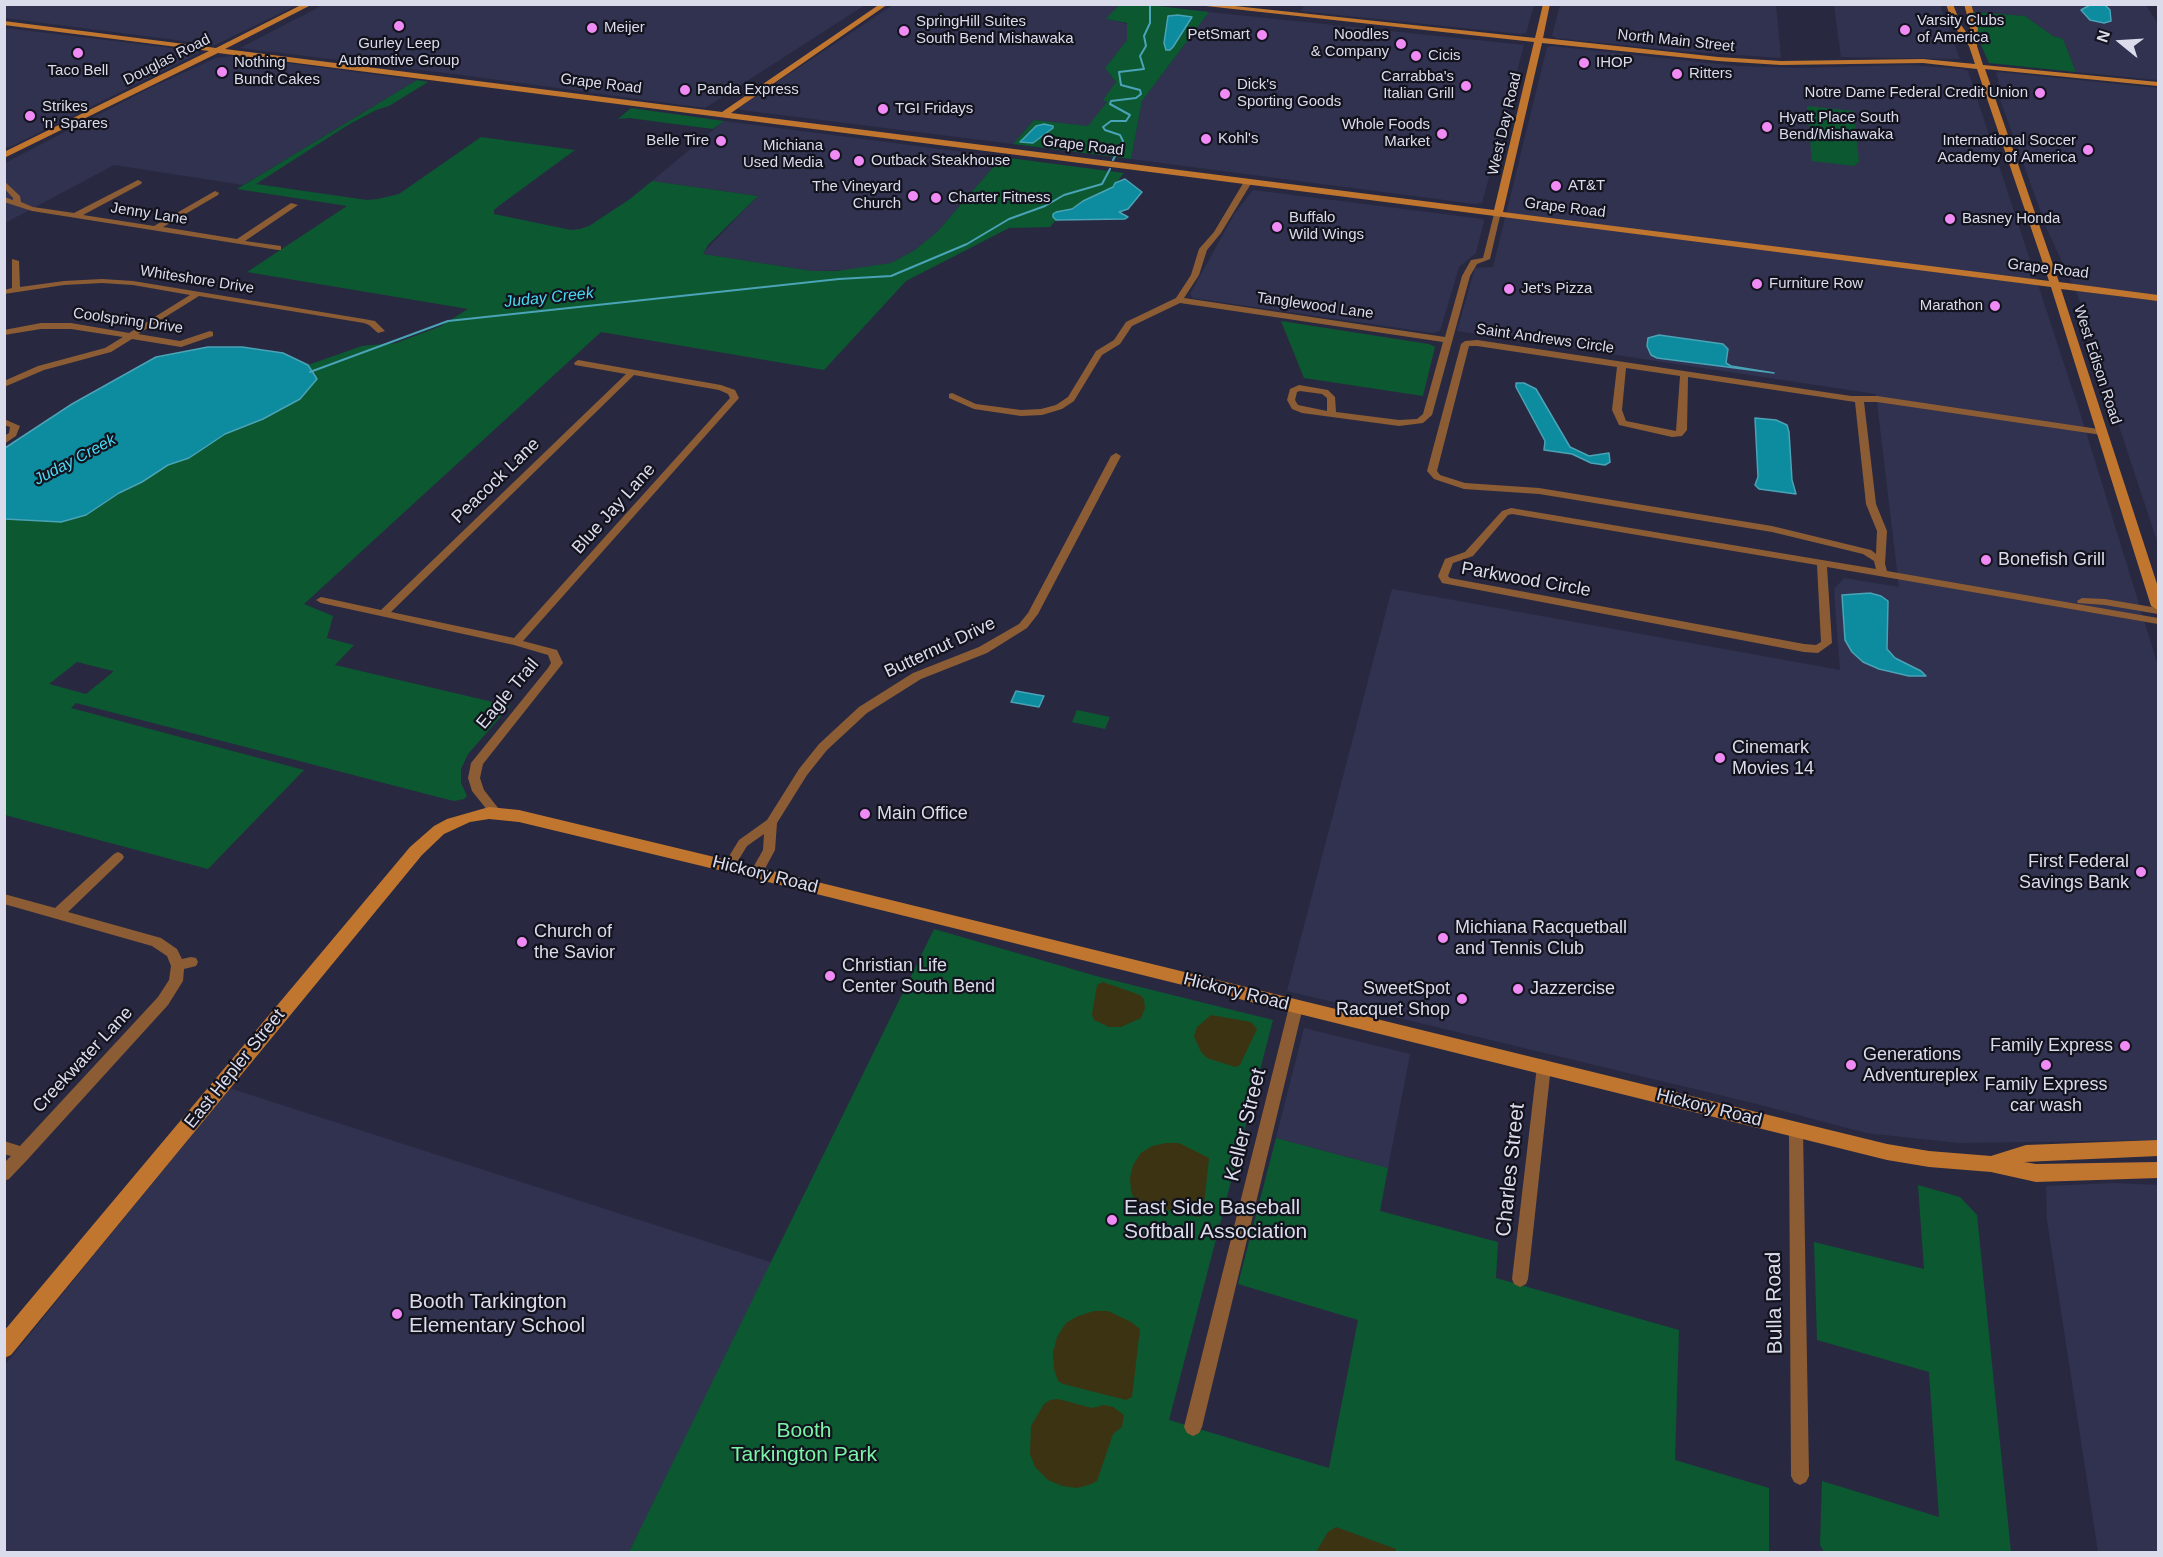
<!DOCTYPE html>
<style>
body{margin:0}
#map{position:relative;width:2163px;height:1557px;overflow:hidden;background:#282941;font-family:Arial,sans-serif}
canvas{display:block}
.frame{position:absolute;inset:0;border:6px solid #dadcec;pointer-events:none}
.north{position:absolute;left:2091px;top:12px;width:60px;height:60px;-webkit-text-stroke:4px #13131e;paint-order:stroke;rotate:288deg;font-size:16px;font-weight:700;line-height:24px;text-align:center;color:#dadcec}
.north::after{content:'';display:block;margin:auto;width:21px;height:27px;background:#dadcec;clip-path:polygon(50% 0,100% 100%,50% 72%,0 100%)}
</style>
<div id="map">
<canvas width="2163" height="1557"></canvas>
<div class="frame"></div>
<div class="north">N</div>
</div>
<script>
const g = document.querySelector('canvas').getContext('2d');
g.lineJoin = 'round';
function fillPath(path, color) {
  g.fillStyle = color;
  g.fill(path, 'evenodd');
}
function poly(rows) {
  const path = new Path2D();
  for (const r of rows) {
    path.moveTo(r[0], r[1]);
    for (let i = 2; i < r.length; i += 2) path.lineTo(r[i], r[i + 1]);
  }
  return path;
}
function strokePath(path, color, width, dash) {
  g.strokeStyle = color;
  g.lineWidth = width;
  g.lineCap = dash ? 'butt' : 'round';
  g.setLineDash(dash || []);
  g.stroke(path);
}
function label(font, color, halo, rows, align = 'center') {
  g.font = font + ' Arial,sans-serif';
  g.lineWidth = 4.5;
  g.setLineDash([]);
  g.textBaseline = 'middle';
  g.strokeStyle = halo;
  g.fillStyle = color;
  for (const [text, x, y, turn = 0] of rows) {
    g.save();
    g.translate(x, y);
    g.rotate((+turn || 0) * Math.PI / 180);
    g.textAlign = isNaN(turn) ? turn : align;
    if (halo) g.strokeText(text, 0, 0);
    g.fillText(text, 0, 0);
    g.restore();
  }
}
const built = poly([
 [5,4,297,4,297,5,215,45,5,18],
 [1305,4,1534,5,1526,33,1521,34,1301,11],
 [323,5,865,5,705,108,462,75,240,48],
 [893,5,1119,5,1107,19,1127,24,1127,40,1105,68,1116,82,1108,101,1088,127,1034,120,1013,144,741,110,738,108],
 [1560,5,1776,5,1781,58,1680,51,1556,38,1552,36],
 [1834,5,1940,5,1960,59,1841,57],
 [1971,5,2146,5,2158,24,2158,80,2076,72,2063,39,2053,36,2025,16,1974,12],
 [1209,12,1524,45,1482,203,1475,204,1131,159,1142,101],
 [5,28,197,51,199,53,10,147,4,147],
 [1551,46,1737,66,1796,68,1910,65,1963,69,1968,71,2083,422,2158,666,2158,1140,1959,1143,1866,1133,1757,1104,1287,991,1392,589,1840,670,1834,589,1844,578,1899,587,1876,394,1457,331,1475,268,1493,267,1547,47],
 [232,56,417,80,243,185,114,165,5,223,5,163,150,88,216,58],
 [1999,72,2158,88,2158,544,2091,341,2089,321,2047,229,1998,94,1996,87,1999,82,1996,73],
 [724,121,1002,157,937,232,915,250,892,263,849,270,812,271,702,254,758,196,652,181],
 [1253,190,1483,219,1484,221,1476,253,1459,267,1440,331,1433,333,1193,298,1190,294,1235,213],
 [1304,1028,1410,1054,1388,1168,1276,1138],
 [229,1088,773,1263,629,1552,5,1552,5,1365],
 [2113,1183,2158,1185,2158,1552,2098,1552,2047,1220,2046,1186]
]);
const green = poly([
 [1119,5,1150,5,1209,12,1142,101,1131,159,1013,144,1034,120,1088,126,1107,102,1103,100,1116,82,1105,68,1127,40,1127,23,1106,19],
 [1044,124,1053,128,1033,143,1021,142,1035,126],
 [1974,12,2025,16,2053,36,2063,39,2076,72,1989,63,1981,45],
 [417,80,428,82,389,106,376,110,348,125,256,184,367,200,378,199,399,194,481,137,575,150,500,205,494,210,494,214,571,230,580,229,589,226,630,199,652,181,758,196,708,245,703,254,812,271,837,271,891,263,915,250,937,232,1002,157,1124,173,1113,187,1083,201,1072,209,1056,212,1053,217,1056,220,1050,227,1009,228,906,281,824,370,601,332,304,604,333,616,327,638,354,645,335,665,510,706,468,754,461,769,461,783,467,796,464,799,454,801,434,796,76,703,71,708,304,770,208,869,5,815,4,519,61,522,86,515,119,493,142,482,168,465,189,458,225,434,263,419,300,399,314,372,308,365,362,346,396,343,441,326,468,309,247,272,347,206,237,189],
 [77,662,113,671,113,672,86,694,49,684],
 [1807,106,1854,111,1859,162,1854,166,1812,161],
 [631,108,724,121,713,129,629,118,618,119],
 [1281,321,1429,344,1435,347,1423,396,1304,378],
 [1077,710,1110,717,1105,729,1072,722],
 [934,929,1096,976,1273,1020,1169,1420,1329,1468,1358,1320,1238,1284,1276,1138,1388,1168,1380,1211,1498,1242,1496,1278,1679,1330,1675,1460,1769,1488,1769,1552,629,1552],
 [1918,1185,1960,1197,1977,1215,2011,1552,1824,1552,1820,1545,1822,1481,1939,1517,1929,1372,1817,1340,1814,1242,1924,1269]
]);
const sand = poly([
 [1103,982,1140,995,1144,999,1145,1008,1141,1018,1121,1027,1109,1027,1094,1020,1092,1014,1097,985],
 [1211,1015,1251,1022,1257,1029,1240,1065,1235,1067,1207,1058,1201,1052,1197,1043,1194,1036,1197,1027],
 [1166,1143,1179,1143,1209,1158,1203,1214,1198,1217,1140,1203,1135,1201,1131,1191,1130,1178,1133,1165,1141,1153,1152,1146],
 [1094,1311,1108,1311,1131,1322,1140,1329,1132,1397,1126,1400,1063,1384,1058,1381,1054,1369,1053,1353,1057,1337,1066,1323,1078,1316],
 [1058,1399,1092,1408,1104,1405,1113,1407,1124,1415,1122,1427,1113,1434,1097,1481,1089,1485,1077,1488,1062,1486,1048,1480,1035,1467,1030,1454,1031,1426,1044,1404,1050,1400],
 [1336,1527,1396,1549,1396,1552,1316,1552,1328,1532]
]);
const water = poly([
 [2090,5,2105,5,2110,10,2111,21,2104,23,2090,20,2081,10,2090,5],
 [1178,15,1192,17,1173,47,1170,50,1166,50,1164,43,1168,16,1178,15],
 [1044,124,1053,126,1053,128,1033,143,1020,142,1036,126,1044,124],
 [1125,179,1142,192,1128,209,1119,212,1128,217,1125,219,1056,220,1053,217,1053,214,1056,212,1072,209,1083,201,1113,187,1115,183,1125,179],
 [1659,335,1723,344,1728,349,1726,363,1731,366,1774,373,1657,358,1651,355,1647,346,1648,338,1659,335],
 [208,347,242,347,283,353,308,365,317,379,300,399,263,419,225,434,189,458,168,465,142,482,119,493,86,515,61,522,5,519,5,448,72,404,156,357,208,347],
 [1524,383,1536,389,1570,447,1589,456,1609,453,1610,462,1605,465,1591,463,1572,454,1544,450,1545,441,1516,387,1516,383,1524,383],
 [1755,418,1776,420,1787,425,1789,432,1792,480,1796,494,1759,489,1755,485,1758,477,1755,418],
 [1870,593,1881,596,1888,601,1887,649,1895,658,1921,671,1926,676,1909,676,1879,669,1863,662,1852,652,1845,640,1842,595,1870,593],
 [1016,691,1044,696,1039,707,1011,702,1016,691]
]);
const stream = poly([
 [1113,160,1123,141,1120,135,1105,130,1103,127,1111,121,1126,121,1130,115,1110,104,1111,101,1136,98,1141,94,1140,90,1121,85,1119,72,1144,69,1140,56,1146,46,1144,36,1150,23,1150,4],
 [310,372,448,321,839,279,891,276,967,244,1009,219,1045,206,1064,195,1102,184,1110,169]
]);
const street = poly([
 [138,180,142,182,141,184,83,215,154,226,215,191,219,193,218,195,163,227,237,239,291,203,298,205,245,241,281,246,281,250,278,250,32,211,4,202,4,197,13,200,13,198,4,188,4,181,20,196,21,202,33,207,74,213,138,180],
 [1245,180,1252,182,1221,233,1207,250,1199,275,1184,298,1445,337,1462,276,1471,260,1483,258,1494,214,1501,212,1490,259,1477,264,1470,276,1432,415,1423,423,1399,426,1302,413,1292,409,1287,400,1290,389,1299,385,1328,390,1335,397,1336,412,1399,420,1417,419,1423,414,1443,342,1180,303,1132,326,1120,344,1102,355,1074,401,1062,409,1042,415,1021,416,974,409,949,398,949,394,952,393,976,404,1021,410,1041,409,1056,405,1068,397,1096,351,1114,340,1126,322,1176,298,1191,275,1199,249,1214,232,1245,180],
 [1300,391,1322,394,1327,398,1327,411,1298,405,1295,400,1297,392,1300,391],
 [12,259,19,261,20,287,64,281,102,279,133,281,364,319,375,321,385,331,378,333,369,325,364,323,199,296,138,334,180,341,210,331,213,332,213,336,181,347,132,339,111,352,44,370,4,387,4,381,38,366,105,348,123,337,71,329,41,329,4,335,4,330,41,323,71,323,129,333,190,295,133,285,102,283,64,285,4,294,4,290,12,288,12,259],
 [1477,340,1851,396,1877,396,2105,430,2105,434,2102,435,1877,402,1864,402,1876,504,1887,531,1885,564,1887,571,2158,618,2158,624,1827,567,1832,643,1818,653,1804,652,1442,583,1438,576,1445,559,1465,552,1502,511,1511,508,1876,569,1874,561,1863,554,1772,532,1539,494,1464,489,1434,479,1427,471,1461,344,1465,341,1477,340],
 [1469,346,1477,346,1617,367,1612,410,1619,425,1672,437,1682,436,1687,430,1688,377,1855,402,1866,504,1877,531,1876,554,1871,550,1772,526,1539,488,1465,483,1440,475,1437,471,1469,346],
 [1626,368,1680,376,1676,431,1626,421,1622,410,1626,368],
 [1512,514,1817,565,1821,642,1816,645,1804,644,1450,578,1448,576,1453,563,1473,556,1508,515,1512,514],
 [578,360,721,385,735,390,739,398,523,641,557,650,563,663,483,764,480,778,484,790,502,813,496,817,492,816,472,791,468,778,471,763,548,668,551,663,548,655,514,645,321,603,316,600,321,597,381,610,626,374,575,365,574,363,578,360],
 [634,375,719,390,728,394,730,398,514,638,391,612,634,375],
 [4,419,20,426,16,436,4,444,4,436,9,433,10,427,4,425,4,419],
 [1116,453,1121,456,1038,614,1027,628,987,653,921,679,867,713,827,750,807,775,777,823,775,850,761,876,756,878,751,876,750,873,763,850,764,834,747,846,733,869,725,869,723,866,739,840,767,820,799,769,819,744,859,707,913,673,979,647,1019,624,1028,613,1111,456,1116,453],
 [2082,598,2105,599,2158,608,2158,614,2105,605,2078,603,2077,601,2082,598],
 [118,852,122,854,124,857,122,860,68,912,161,938,177,949,182,959,191,957,196,958,198,962,196,966,184,969,183,981,168,1005,28,1159,9,1179,4,1181,4,1163,11,1156,4,1154,4,1141,20,1146,158,997,169,980,171,966,167,956,152,946,4,904,4,894,55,908,114,854,118,852],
 [1296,1001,1301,1003,1303,1007,1202,1427,1199,1433,1193,1436,1187,1433,1184,1427,1289,1007,1291,1003,1296,1001],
 [1544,1060,1549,1062,1551,1066,1528,1279,1526,1284,1520,1287,1514,1284,1512,1279,1537,1066,1539,1062,1544,1060],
 [1796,1124,1801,1125,1803,1130,1809,1476,1806,1482,1800,1485,1794,1482,1791,1476,1789,1130,1791,1125,1796,1124]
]);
const secondary = poly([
 [303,4,313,4,225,49,722,112,880,4,888,4,731,113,1494,210,1534,42,1188,4,1216,4,1535,38,1543,4,1550,4,1543,38,1718,57,1781,61,1923,59,1975,64,1969,46,1953,25,1946,4,1953,4,1961,25,1970,37,1970,26,1964,4,1971,4,1978,26,1977,46,1983,65,2158,82,2158,86,1985,69,2059,282,2158,295,2158,301,2061,289,2158,587,2158,610,2151,606,2051,287,218,53,4,158,4,152,209,51,4,25,4,21,216,48,303,4],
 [1542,43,1718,61,1781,65,1923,63,1977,69,2049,281,1503,212,1542,43],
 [489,807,519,810,756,867,1887,1144,1929,1151,1991,1156,2026,1145,2158,1140,2158,1156,2024,1162,2036,1164,2158,1162,2158,1178,2036,1182,1991,1172,1929,1167,1887,1160,756,879,519,822,489,819,470,822,444,834,422,855,11,1355,4,1358,4,1331,410,847,434,826,447,819,489,807]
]);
const markers = [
 [399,26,6,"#f08bf5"],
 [592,28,6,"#f08bf5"],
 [1905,30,6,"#f08bf5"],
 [904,31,6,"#f08bf5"],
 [1262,35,6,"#f08bf5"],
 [1401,44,6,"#f08bf5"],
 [78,53,6,"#f08bf5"],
 [1416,56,6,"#f08bf5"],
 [1584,63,6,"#f08bf5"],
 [222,72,6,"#f08bf5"],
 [1677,74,6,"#f08bf5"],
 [1466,86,6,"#f08bf5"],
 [685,90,6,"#f08bf5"],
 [2040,93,6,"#f08bf5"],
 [1225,94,6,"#f08bf5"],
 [883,109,6,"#f08bf5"],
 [30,116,6,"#f08bf5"],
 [1767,127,6,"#f08bf5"],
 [1442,134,6,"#f08bf5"],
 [1206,139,6,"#f08bf5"],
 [721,141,6,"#f08bf5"],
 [2088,150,6,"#f08bf5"],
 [835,155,6,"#f08bf5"],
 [859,161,6,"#f08bf5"],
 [1556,186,6,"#f08bf5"],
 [913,196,6,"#f08bf5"],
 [936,198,6,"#f08bf5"],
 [1950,219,6,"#f08bf5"],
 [1277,227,6,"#f08bf5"],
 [1757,284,6,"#f08bf5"],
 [1509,289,6,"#f08bf5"],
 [1995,306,6,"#f08bf5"],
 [1986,560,6,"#f08bf5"],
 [1720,758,6,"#f08bf5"],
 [865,814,6,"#f08bf5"],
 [2141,872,6,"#f08bf5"],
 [1443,938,6,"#f08bf5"],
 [522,942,6,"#f08bf5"],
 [830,976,6,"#f08bf5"],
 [1518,989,6,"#f08bf5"],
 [1462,999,6,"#f08bf5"],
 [2125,1046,6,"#f08bf5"],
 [1851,1065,6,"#f08bf5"],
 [2046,1065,6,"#f08bf5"],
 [1112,1220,6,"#f08bf5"],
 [397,1314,6,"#f08bf5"]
];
const farPoinames = [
 ["Varsity Clubs",1917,21],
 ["of America",1917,38],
 ["SpringHill Suites",916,22],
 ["South Bend Mishawaka",916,39],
 ["Meijer",604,28],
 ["PetSmart",1250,35,"right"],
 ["Noodles",1389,35,"right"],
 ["& Company",1389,52,"right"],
 ["Gurley Leep",399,44,"center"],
 ["Automotive Group",399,61,"center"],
 ["Cicis",1428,56],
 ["Nothing",234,63],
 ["Bundt Cakes",234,80],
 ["IHOP",1596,63],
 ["Taco Bell",78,71,"center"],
 ["Ritters",1689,74],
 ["Carrabba's",1454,77,"right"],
 ["Italian Grill",1454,94,"right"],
 ["Dick's",1237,85],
 ["Sporting Goods",1237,102],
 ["Panda Express",697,90],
 ["Notre Dame Federal Credit Union",2028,93,"right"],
 ["Strikes",42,107],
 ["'n' Spares",42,124],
 ["TGI Fridays",895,109],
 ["Hyatt Place South",1779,118],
 ["Bend/Mishawaka",1779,135],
 ["Whole Foods",1430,125,"right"],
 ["Market",1430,142,"right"],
 ["Kohl's",1218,139],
 ["Belle Tire",709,141,"right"],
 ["International Soccer",2076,141,"right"],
 ["Academy of America",2076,158,"right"],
 ["Michiana",823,146,"right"],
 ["Used Media",823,163,"right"],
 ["Outback Steakhouse",871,161],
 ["AT&T",1568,186],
 ["The Vineyard",901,187,"right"],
 ["Church",901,204,"right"],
 ["Charter Fitness",948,198],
 ["Buffalo",1289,218],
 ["Wild Wings",1289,235],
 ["Basney Honda",1962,219],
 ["Furniture Row",1769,284],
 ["Jet's Pizza",1521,289],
 ["Marathon",1983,306,"right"]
];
const farStreetnames = [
 ["North Main Street",1676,41,6],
 ["Douglas Road",167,60,-27],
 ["Grape Road",601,84,7],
 ["West Day Road",1505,124,-77],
 ["Grape Road",1083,146,7],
 ["Grape Road",1565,208,7],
 ["Jenny Lane",149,214,9],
 ["Grape Road",2048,269,7],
 ["Whiteshore Drive",197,280,9],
 ["Tanglewood Lane",1315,306,8],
 ["Coolspring Drive",128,321,8],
 ["Saint Andrews Circle",1545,339,8],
 ["West Edison Road",2097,365,72]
];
const farWaternames = [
 ["Juday Creek",549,298,-6],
 ["Juday Creek",75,460,-28]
];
const streetNames = [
 ["Peacock Lane",496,481,-44],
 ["Blue Jay Lane",614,509,-48],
 ["Parkwood Circle",1526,580,10],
 ["Butternut Drive",940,648,-25],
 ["Eagle Trail",508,694,-50],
 ["Hickory Road",765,875,14],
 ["Hickory Road",1236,992,14],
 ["Creekwater Lane",83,1060,-47],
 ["East Hepler Street",235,1069,-51],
 ["Hickory Road",1709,1108,14]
];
const poiNames = [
 ["Bonefish Grill",1998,560],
 ["Cinemark",1732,748],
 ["Movies 14",1732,769],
 ["Main Office",877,814],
 ["First Federal",2129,862,"right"],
 ["Savings Bank",2129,883,"right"],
 ["Michiana Racquetball",1455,928],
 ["and Tennis Club",1455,949],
 ["Church of",534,932],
 ["the Savior",534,953],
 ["Christian Life",842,966],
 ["Center South Bend",842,987],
 ["SweetSpot",1450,989,"right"],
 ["Racquet Shop",1450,1010,"right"],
 ["Jazzercise",1530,989],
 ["Family Express",2113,1046,"right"],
 ["Generations",1863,1055],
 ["Adventureplex",1863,1076],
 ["Family Express",2046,1085,"center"],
 ["car wash",2046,1106,"center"]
];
const nearStreetnames = [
 ["Keller Street",1246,1125,-76],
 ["Charles Street",1511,1170,-84],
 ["Bulla Road",1775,1303,-91]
];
const nearPoinames = [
 ["East Side Baseball",1124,1208],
 ["Softball Association",1124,1232],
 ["Booth Tarkington",409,1302],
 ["Elementary School",409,1326]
];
const nearParknames = [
 ["Booth",804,1431],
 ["Tarkington Park",804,1455]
];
fillPath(built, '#313250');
fillPath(green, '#0c5830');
fillPath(sand, '#3c3313');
fillPath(water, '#0d8b9f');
strokePath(water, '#4aa3b6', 1.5);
strokePath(stream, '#4aa3b6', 2);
fillPath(street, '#8c5d34');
fillPath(secondary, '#c1762f');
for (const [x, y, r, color] of markers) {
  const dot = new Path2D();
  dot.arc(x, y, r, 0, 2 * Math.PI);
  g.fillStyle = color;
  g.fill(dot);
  strokePath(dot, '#13131e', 2);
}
label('15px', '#dadcec', '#13131e', farPoinames, 'left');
label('15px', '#dadcec', '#13131e', farStreetnames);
label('italic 16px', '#4ad9f4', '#13131e', farWaternames);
label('18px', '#dadcec', '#13131e', streetNames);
label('18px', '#dadcec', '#13131e', poiNames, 'left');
label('21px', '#dadcec', '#13131e', nearStreetnames);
label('21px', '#dadcec', '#13131e', nearPoinames, 'left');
label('21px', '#7af4a7', '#13131e', nearParknames);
</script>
